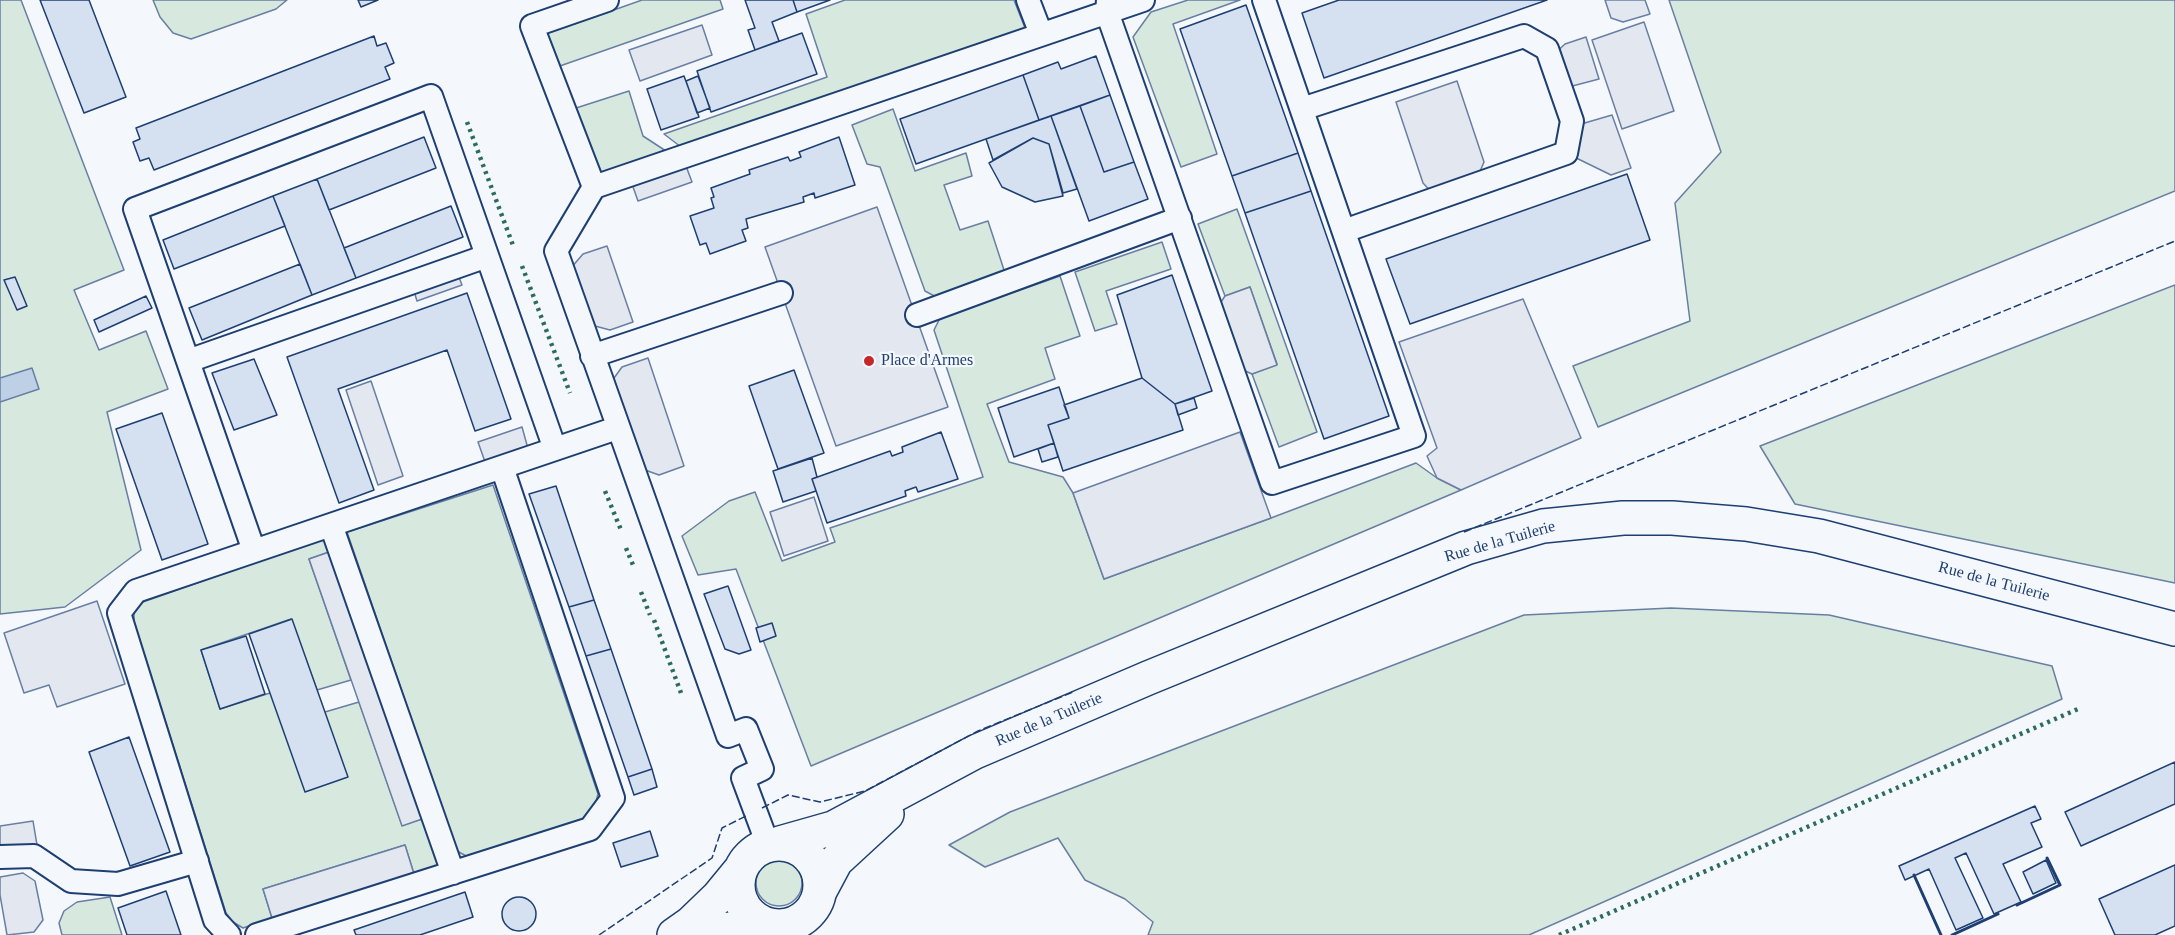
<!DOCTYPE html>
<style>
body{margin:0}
canvas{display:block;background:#f4f7fb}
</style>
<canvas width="2175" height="935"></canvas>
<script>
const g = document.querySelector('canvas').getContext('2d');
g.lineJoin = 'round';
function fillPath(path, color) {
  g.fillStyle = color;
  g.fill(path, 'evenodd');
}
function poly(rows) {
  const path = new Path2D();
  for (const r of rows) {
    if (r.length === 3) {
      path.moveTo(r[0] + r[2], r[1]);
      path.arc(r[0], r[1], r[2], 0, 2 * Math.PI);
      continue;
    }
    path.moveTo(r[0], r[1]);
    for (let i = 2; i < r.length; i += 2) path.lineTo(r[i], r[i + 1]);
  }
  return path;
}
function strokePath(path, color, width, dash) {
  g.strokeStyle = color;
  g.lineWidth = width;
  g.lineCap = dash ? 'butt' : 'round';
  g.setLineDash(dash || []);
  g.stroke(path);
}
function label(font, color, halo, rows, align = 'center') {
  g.font = font + ' "Times New Roman",serif';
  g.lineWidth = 4.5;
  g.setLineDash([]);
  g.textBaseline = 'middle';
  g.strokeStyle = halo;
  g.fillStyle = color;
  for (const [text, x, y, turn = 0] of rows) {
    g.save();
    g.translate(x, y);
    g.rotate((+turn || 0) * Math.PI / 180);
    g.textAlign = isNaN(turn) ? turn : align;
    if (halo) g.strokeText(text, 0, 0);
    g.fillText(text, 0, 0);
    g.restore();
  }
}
const green = poly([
 [0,0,21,0,124,270,74,290,99,350,146,331,168,389,107,412,141,550,65,607,0,614,0,0],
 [153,0,287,0,276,9,191,39,173,33,160,17,153,0],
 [642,0,720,0,723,9,557,67,546,34,642,0],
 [845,0,1014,0,1025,28,681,147,664,134,827,77,806,14,845,0],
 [1188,0,1240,0,1173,24,1217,154,1181,167,1133,37,1151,12,1188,0],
 [1669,0,2175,0,2175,191,1598,427,1573,366,1690,321,1675,203,1721,152,1669,0],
 [629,91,643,136,669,153,598,176,573,109,629,91],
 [893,109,915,171,966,153,972,176,944,185,960,230,988,221,1005,273,938,298,925,291,880,167,867,164,852,125,893,109],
 [1237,209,1317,432,1279,447,1252,374,1277,364,1250,287,1225,296,1198,224,1237,209],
 [1162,242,1171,269,1106,291,1117,324,1095,331,1075,272,1162,242],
 [1060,276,1080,336,1045,348,1055,379,987,404,1009,462,1063,477,1073,493,1104,579,1271,518,1416,463,1437,478,1461,490,811,766,736,569,698,575,682,536,729,501,755,492,782,561,835,542,830,528,983,477,934,330,940,318,1060,276],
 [2175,285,2175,583,1795,504,1760,446,2175,285],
 [493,485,598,794,594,809,582,819,468,857,457,851,347,532,493,485],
 [327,537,332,551,309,559,351,680,317,690,291,619,201,650,220,709,270,693,325,712,359,702,402,825,425,818,441,865,414,874,405,845,263,889,272,918,243,928,233,922,226,913,134,622,134,610,143,602,327,537],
 [1671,608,1829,615,2052,666,2062,699,1529,935,1148,935,1153,922,1125,899,1085,880,1058,838,985,867,949,845,1010,812,1524,615,1671,608],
 [779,883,23],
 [110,897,122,935,62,935,59,923,64,911,77,902,110,897]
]);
const parking = poly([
 [1605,0,1645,0,1650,14,1623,22,1611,18,1605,0],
 [1644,22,1674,111,1622,129,1592,40,1644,22],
 [702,25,712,55,640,81,629,50,702,25],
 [1586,37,1599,79,1561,89,1550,58,1565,44,1586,37],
 [1457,81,1484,162,1474,185,1437,198,1423,183,1396,102,1457,81],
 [1612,115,1631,168,1611,175,1566,153,1571,127,1612,115],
 [686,166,692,182,638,201,632,184,686,166],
 [877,207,948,407,836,446,765,247,877,207],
 [607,246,633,322,610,330,580,322,564,276,583,254,607,246],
 [457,272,462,285,417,301,413,288,457,272],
 [1250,287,1277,365,1252,374,1230,364,1213,314,1225,296,1250,287],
 [1523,299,1581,438,1461,490,1437,478,1427,456,1437,448,1399,342,1523,299],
 [648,358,684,466,659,475,631,465,604,392,622,367,648,358],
 [371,381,403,476,378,485,346,390,371,381],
 [522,427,527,445,523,460,492,470,484,459,478,442,522,427],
 [1240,432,1271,518,1104,579,1073,493,1240,432],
 [814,497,828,541,784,556,770,512,814,497],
 [332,551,425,818,402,826,309,559,332,551],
 [97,601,125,684,57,707,49,685,24,693,4,633,97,601],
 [33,821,37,845,21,857,0,857,0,826,33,821],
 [405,845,414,874,272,918,263,889,405,845],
 [23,873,35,881,43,920,34,932,7,935,0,895,0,877,23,873]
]);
const water = poly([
 [32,368,39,389,0,402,0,378,32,368]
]);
const building = poly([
 [40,0,89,0,126,97,84,113,40,0],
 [358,0,378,0,361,7,358,0],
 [745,0,793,0,797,12,772,22,779,41,755,50,748,30,755,28,745,0],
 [793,0,830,0,797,12,793,0],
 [1339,0,1547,0,1324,78,1302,13,1339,0],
 [1246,5,1298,153,1232,176,1180,29,1246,5],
 [802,33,817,74,711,112,697,71,802,33],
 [374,36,377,46,386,43,394,63,385,67,390,79,154,170,149,158,140,161,133,142,140,139,136,128,374,36],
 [1096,56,1110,95,1039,120,1023,75,1058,62,1061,69,1096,56],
 [1023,75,1039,120,916,164,900,119,1023,75],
 [684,76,699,117,661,130,647,89,684,76],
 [698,76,710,108,697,113,686,81,698,76],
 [1110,95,1134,162,1104,172,1080,106,1110,95],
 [1080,106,1104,172,1134,162,1148,199,1089,221,1051,116,1080,106],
 [1051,116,1077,189,1063,193,1049,144,1033,138,993,160,986,139,1051,116],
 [424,137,436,168,329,210,317,179,424,137],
 [839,137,855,185,815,198,814,193,803,197,804,202,746,219,748,228,742,230,746,241,710,254,706,243,700,245,690,216,714,208,711,198,714,197,711,188,750,174,749,170,788,157,790,161,801,157,799,152,839,137],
 [1033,138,1049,144,1063,196,1035,202,1002,187,989,163,1033,138],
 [1298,153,1311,191,1245,213,1232,176,1298,153],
 [1627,174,1650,240,1410,324,1386,259,1627,174],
 [317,179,356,278,312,295,273,196,317,179],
 [1311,191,1389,416,1324,439,1245,213,1311,191],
 [273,196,285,226,174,269,163,240,273,196],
 [451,206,463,237,356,278,344,248,451,206],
 [300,264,312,295,202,340,189,308,300,264],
 [1172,275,1212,391,1175,404,1142,378,1117,295,1172,275],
 [15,277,27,306,17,310,4,280,15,277],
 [467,293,511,419,475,431,447,350,338,389,374,490,339,503,287,357,467,293],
 [146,296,152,308,99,332,94,320,146,296],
 [254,359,277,415,234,430,212,373,254,359],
 [794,370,824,453,778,469,749,386,794,370],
 [1142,378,1175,404,1183,430,1063,471,1048,425,1069,418,1064,405,1142,378],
 [1059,387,1069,418,1048,425,1054,443,1014,457,998,408,1059,387],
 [1194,398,1197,408,1178,415,1175,404,1194,398],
 [162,413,208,544,162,560,116,429,162,413],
 [941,432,958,479,918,492,916,487,905,491,906,496,827,523,812,479,890,451,892,456,903,452,902,447,941,432],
 [1054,443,1058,457,1042,462,1038,449,1054,443],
 [812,458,817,477,812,479,816,491,783,502,773,471,812,458],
 [556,486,594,600,569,607,529,494,556,486],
 [728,586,751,650,739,654,725,649,704,594,728,586],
 [594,600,611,649,586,656,569,607,594,600],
 [292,619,348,777,305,792,249,634,292,619],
 [772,623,776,636,760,642,756,628,772,623],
 [246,636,265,694,220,709,201,650,246,636],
 [611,649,652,769,628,777,586,656,611,649],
 [129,737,170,852,130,866,89,752,129,737],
 [2175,762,2175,804,2081,846,2065,812,2175,762],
 [652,769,657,787,634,795,628,777,652,769],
 [2035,806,2041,819,2031,823,2042,847,2003,864,2021,902,1994,914,1966,853,1955,858,1983,918,1956,930,1929,869,1905,880,1899,866,2035,806],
 [650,831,658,856,621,867,613,843,650,831],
 [2046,860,2056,883,2033,894,2023,872,2046,860],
 [2175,865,2175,926,2155,935,2115,935,2099,899,2175,865],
 [166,891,181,935,127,935,118,908,166,891],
 [465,892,473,917,420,935,356,935,354,930,465,892],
 [519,914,17]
]);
const street = poly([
 [1028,0,1041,34],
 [1108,0,1107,12,1272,483,1414,436,1264,0],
 [1302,109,1524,36,1547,49,1572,121,1566,153,1344,231],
 [594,187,532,26,607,0],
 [917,315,1180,218],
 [592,356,781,293],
 [188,361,487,256],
 [331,525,453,873],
 [254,551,135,209,431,96,555,449],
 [768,845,743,778,762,769,746,729,728,736,556,251,594,187,1143,0],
 [0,857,34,856,71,881,118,884,197,861],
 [794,924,796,935],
 [229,935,215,920,119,613,136,591,617,428],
 [257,935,590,829,613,798,502,467]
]);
const secondary = poly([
 [780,843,833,828,975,752,1148,678,1466,548,1543,526,1623,518,1672,518,1746,524,1819,536,2175,629],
 [779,885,41],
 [820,891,836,861,887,814],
 [674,935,691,923,718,897,741,869],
 [704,935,715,931,766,924]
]);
const hedge = poly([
 [467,122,514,248],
 [522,266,570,393],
 [605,491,621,530],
 [626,548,633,565],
 [641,592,650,615],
 [654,620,681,693],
 [1559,935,2078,709]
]);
const fence = poly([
 [1464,532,2175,241],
 [762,808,788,795,820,802,865,791,978,731,1073,692],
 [599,935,712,858,722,828,748,815]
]);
const wall = poly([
 [1914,875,1941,935],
 [2017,905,2060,885,2047,858],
 [1952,935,1998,914]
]);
const markers = [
 [869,361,6,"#c62828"]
];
const poiNames = [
 ["Place d'Armes",881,361]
];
const streetNames = [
 ["Rue de la Tuilerie",1500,542,-16],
 ["Rue de la Tuilerie",1994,582,15],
 ["Rue de la Tuilerie",1049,720,-23]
];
fillPath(green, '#d7e8df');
strokePath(green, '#687fa3', 1.5);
fillPath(parking, '#e3e8f0');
strokePath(parking, '#687fa3', 1.5);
fillPath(water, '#bed0e5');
strokePath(water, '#687fa3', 1.5);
fillPath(building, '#d5e0f0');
strokePath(building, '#1d3f73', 1.5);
strokePath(street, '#1d3f73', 26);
strokePath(secondary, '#1d3f73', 36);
strokePath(street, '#f4f7fb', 22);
strokePath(secondary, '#f4f7fb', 33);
strokePath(hedge, '#2c6c60', 4.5, [3, 4.5]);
strokePath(fence, '#1d3f73', 1.5, [8, 3]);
strokePath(wall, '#1d3f73', 3);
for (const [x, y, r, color] of markers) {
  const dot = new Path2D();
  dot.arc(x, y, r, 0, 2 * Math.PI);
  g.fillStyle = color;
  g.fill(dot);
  strokePath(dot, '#f4f7fb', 2);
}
label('16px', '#1d3f73', '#f4f7fb', poiNames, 'left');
label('16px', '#1d3f73', '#f4f7fb', streetNames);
</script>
